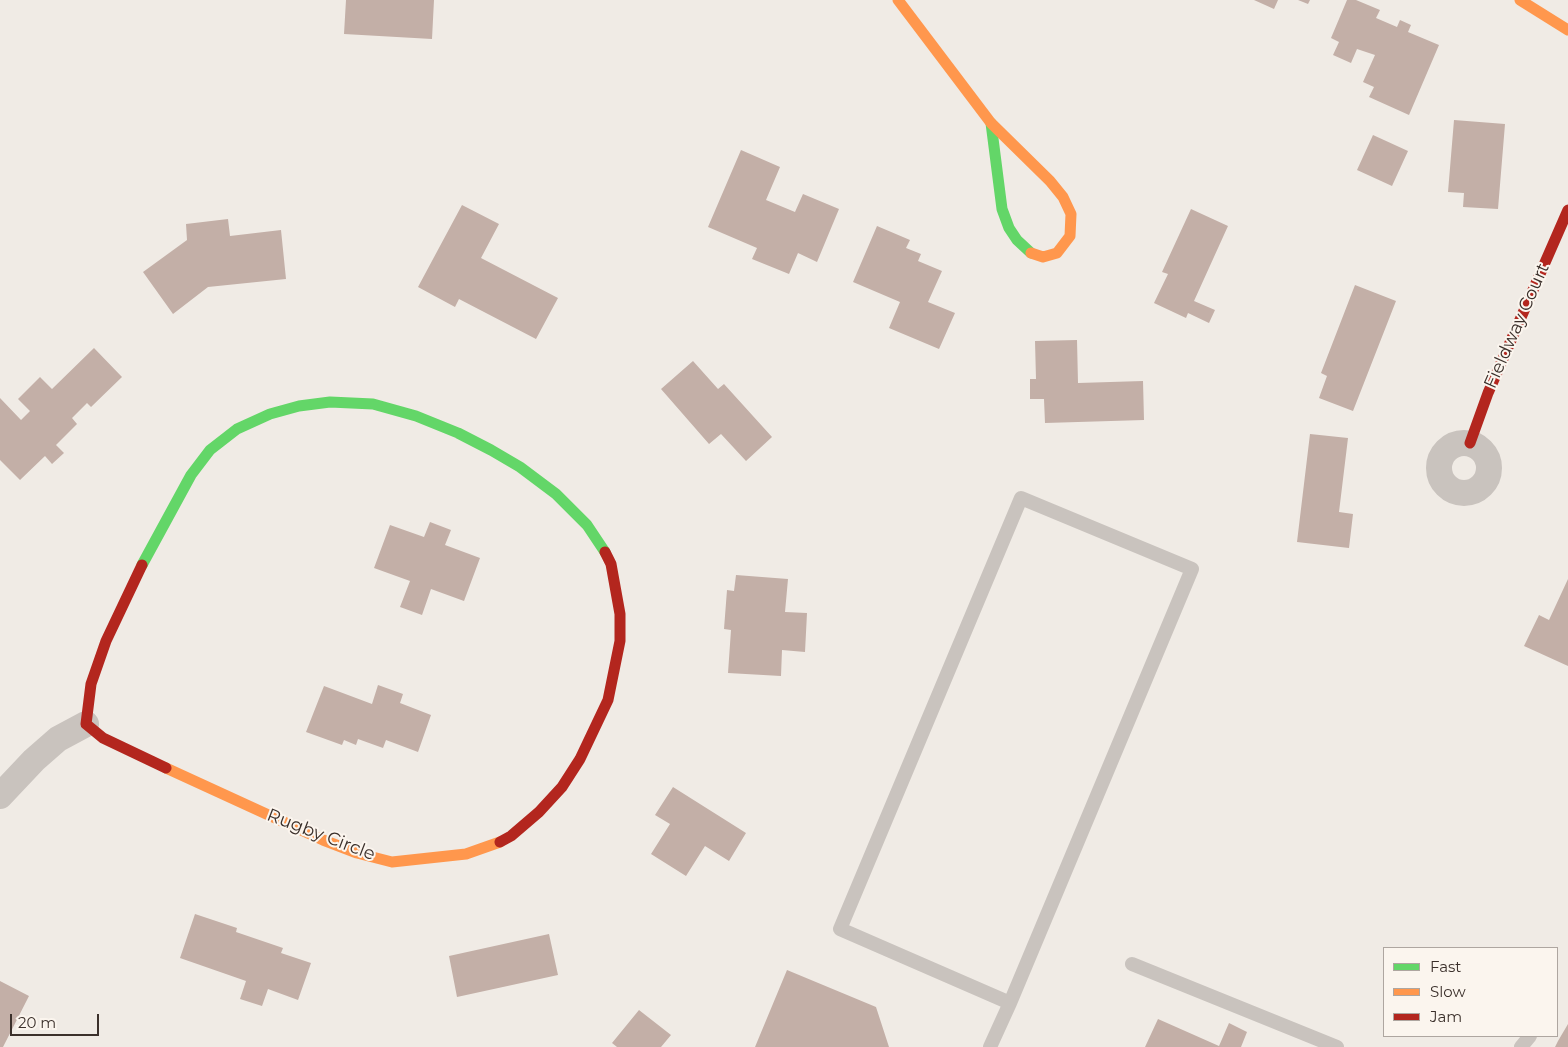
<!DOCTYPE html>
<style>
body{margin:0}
#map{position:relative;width:1568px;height:1047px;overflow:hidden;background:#f0ebe5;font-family:Montserrat,sans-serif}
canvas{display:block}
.legend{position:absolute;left:1383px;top:947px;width:175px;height:90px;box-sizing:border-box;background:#fbf5ee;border:1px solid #aea6a0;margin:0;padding:6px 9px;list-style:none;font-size:15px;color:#3b302b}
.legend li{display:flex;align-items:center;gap:10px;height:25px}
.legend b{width:25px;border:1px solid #aea6a0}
.scale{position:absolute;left:10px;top:1014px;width:89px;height:22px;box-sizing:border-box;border:2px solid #3b302b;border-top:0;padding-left:6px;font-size:15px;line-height:18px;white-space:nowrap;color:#3b302b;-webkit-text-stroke:4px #fbf5ee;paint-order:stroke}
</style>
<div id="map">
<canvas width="1568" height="1047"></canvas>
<ul class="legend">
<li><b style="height:6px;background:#63d668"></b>Fast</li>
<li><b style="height:6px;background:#ff974d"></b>Slow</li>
<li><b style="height:6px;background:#b3261e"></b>Jam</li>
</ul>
<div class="scale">20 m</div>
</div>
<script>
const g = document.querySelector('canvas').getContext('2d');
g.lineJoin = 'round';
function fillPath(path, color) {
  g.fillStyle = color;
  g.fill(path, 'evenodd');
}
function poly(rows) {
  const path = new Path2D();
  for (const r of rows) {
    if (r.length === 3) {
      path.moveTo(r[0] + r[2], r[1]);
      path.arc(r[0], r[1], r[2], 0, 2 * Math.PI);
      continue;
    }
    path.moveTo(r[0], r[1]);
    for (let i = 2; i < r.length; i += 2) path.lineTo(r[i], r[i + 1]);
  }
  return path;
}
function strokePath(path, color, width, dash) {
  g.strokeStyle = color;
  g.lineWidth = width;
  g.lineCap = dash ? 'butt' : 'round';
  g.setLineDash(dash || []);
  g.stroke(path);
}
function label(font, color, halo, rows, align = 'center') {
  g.font = font + ' Montserrat,sans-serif';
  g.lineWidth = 4;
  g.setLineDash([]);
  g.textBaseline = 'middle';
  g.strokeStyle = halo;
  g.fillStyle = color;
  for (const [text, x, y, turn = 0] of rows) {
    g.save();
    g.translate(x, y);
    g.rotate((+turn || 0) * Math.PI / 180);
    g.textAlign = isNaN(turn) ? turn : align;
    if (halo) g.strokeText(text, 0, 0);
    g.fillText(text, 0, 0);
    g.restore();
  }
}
const building = poly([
 [346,0,434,0,432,39,344,34],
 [1254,0,1278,0,1274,9],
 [1298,0,1310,0,1308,4],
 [1347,0,1356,0,1380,10,1376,18,1397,27,1400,20,1411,25,1408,32,1439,45,1409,115,1369,97,1374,87,1363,82,1375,55,1357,49,1351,63,1333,55,1339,42,1331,38],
 [1454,120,1505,124,1498,209,1463,207,1464,193,1448,192],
 [1373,135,1408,151,1392,186,1357,170],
 [741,150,780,167,766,200,795,212,803,194,839,209,817,262,798,253,789,274,752,259,757,248,708,227],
 [462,205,499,224,481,258,558,298,536,339,459,299,455,307,418,287],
 [1191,209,1228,226,1194,301,1215,310,1209,323,1188,313,1186,318,1154,303,1168,274,1162,272],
 [228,219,230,236,281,230,286,279,208,287,173,314,143,272,187,240,186,224],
 [877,226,910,240,906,248,921,254,918,261,942,271,928,302,955,313,939,349,889,328,900,302,853,282],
 [1355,285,1396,301,1353,411,1319,398,1327,376,1321,373],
 [1077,340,1078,383,1143,381,1144,420,1045,423,1044,399,1030,399,1030,379,1036,379,1035,341],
 [94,348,122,377,91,407,87,403,72,418,77,424,56,445,64,453,52,464,45,456,20,480,0,460,0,398,21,420,30,411,18,399,40,377,52,389],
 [693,361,718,389,724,384,772,437,746,461,721,434,709,444,661,389],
 [1310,434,1348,438,1339,512,1353,514,1349,548,1297,542],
 [430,522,451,530,445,545,480,558,464,601,431,589,422,615,400,607,410,581,374,568,390,525,424,537],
 [736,575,788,579,785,612,807,613,805,652,782,650,781,676,728,673,731,630,724,629,727,590,734,591],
 [1568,579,1568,666,1524,646,1539,615,1549,620],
 [378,685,403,694,400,703,431,715,418,752,386,740,383,748,358,739,356,745,344,740,342,745,306,732,324,686,372,704],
 [673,787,746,833,729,861,705,846,686,876,651,854,670,824,655,815],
 [195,914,237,928,236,932,283,948,281,953,311,963,298,1000,268,989,262,1006,240,999,246,981,180,958],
 [549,934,558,975,457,997,449,956],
 [787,970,876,1007,889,1047,755,1047],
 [0,981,29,996,3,1047,0,1047],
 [639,1010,671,1035,661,1047,617,1047,612,1043],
 [1158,1019,1219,1046,1229,1023,1247,1032,1241,1047,1145,1047],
 [1568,1024,1568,1047,1555,1047,1558,1041]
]);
const lane = poly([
 [1132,964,1337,1047],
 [990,1047,1010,1003,1192,569,1021,498,840,929,1010,1003],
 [1521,1047,1530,1036]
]);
const street = poly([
 [1464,468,25],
 [0,796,34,760,58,739,86,724]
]);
const fast = poly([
 [991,123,1002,209,1009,228,1017,240,1031,253],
 [330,402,373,404,416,416,458,433,491,450,520,467,556,494,587,525,605,552],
 [142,565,191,475,210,450,237,429,270,414,299,406,330,402]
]);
const slow = poly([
 [898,0,991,123,1050,181,1063,197,1071,214,1070,236,1057,253,1043,257,1031,253],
 [1520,0,1568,30],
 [166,768,323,840,357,853,392,862,466,854,500,842]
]);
const jam = poly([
 [1470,443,1488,393,1568,210],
 [142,565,106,641,91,684,86,724,103,738,166,768],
 [500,842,511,836,539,812,562,787,580,759,608,700,620,641,620,614,611,564,605,552]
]);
const streetNames = [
 ["Fieldway Court",1517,326,-66],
 ["Rugby Circle",321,835,21]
];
fillPath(building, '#c3afa7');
strokePath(lane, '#c9c3be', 14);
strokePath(street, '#c9c3be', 26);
strokePath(fast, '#63d668', 11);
strokePath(slow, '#ff974d', 11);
strokePath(jam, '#b3261e', 11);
label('18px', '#3b302b', '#fbf5ee', streetNames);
</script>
